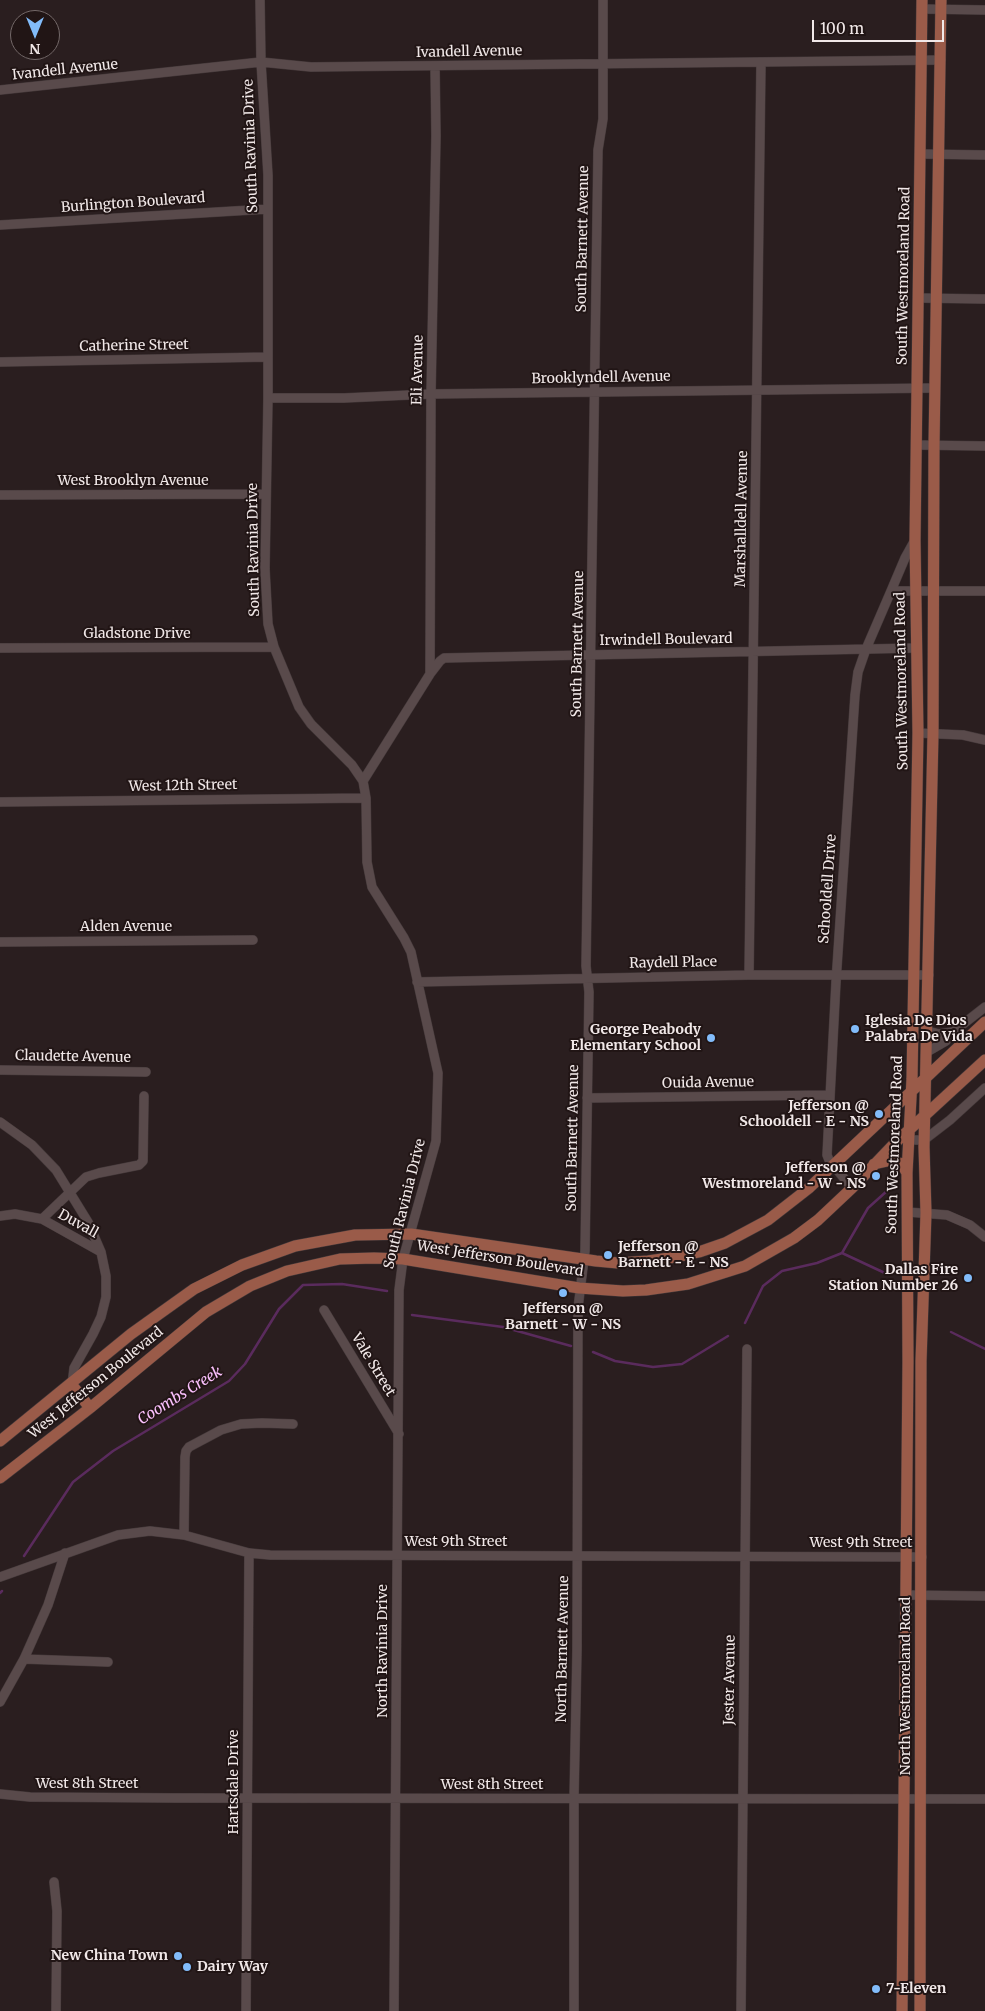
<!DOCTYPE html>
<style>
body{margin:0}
#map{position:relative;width:985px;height:2011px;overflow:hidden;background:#2a1e1f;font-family:Merriweather,serif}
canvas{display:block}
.north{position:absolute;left:10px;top:10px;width:50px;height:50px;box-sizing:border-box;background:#211515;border:1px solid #746969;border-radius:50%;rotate:180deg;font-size:14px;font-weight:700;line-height:20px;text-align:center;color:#f1e8e8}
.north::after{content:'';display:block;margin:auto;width:18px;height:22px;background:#82bcfa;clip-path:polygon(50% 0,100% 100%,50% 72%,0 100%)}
.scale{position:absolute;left:812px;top:20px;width:132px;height:22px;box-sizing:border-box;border:2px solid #f1e8e8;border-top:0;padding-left:6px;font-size:15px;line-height:18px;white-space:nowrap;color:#f1e8e8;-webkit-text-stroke:4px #211515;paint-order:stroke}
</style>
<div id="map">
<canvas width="985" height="2011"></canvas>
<div class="north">N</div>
<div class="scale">100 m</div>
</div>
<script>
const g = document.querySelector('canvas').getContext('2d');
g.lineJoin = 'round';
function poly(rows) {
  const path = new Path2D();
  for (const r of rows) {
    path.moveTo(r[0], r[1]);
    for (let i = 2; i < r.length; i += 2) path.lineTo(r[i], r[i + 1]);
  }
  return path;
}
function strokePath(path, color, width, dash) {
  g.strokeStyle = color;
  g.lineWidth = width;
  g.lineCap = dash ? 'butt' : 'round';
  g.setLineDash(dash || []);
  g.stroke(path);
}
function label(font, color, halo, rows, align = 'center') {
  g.font = font + ' Merriweather,serif';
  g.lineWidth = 4;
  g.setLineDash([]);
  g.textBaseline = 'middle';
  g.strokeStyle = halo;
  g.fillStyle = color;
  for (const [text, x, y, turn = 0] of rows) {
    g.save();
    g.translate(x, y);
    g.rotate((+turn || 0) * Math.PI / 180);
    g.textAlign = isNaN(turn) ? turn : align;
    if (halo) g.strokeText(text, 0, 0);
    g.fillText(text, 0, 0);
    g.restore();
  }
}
const stream = poly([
 [842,1253,887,1274],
 [412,1315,503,1327,571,1346],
 [745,1323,763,1286,782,1271,817,1263,842,1253,868,1208,897,1182],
 [951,1332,985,1349],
 [593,1352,615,1361,653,1367,682,1364,728,1336],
 [24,1556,73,1482,113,1451,229,1381,245,1364,279,1309,303,1285,342,1284,387,1291],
 [0,1593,2,1591]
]);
const minor = poly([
 [260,0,261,62,268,175,268,398,265,569,268,624,274,647,299,707,311,724,352,765,363,781,366,798,367,862,372,887,404,938,411,952,438,1073,436,1141,403,1259,399,1290,394,2011],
 [922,9,985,10],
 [0,90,261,62,311,67,941,60],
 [921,154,985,155],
 [0,225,268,209],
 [919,298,985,299],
 [0,362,268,357],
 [268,398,344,398,431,394,935,388],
 [917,445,985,446],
 [0,495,266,494],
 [891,591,905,558,915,540],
 [0,648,274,647],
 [430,674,431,394,436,136,435,66],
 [918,733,963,735,985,740],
 [363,781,430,674,440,661,444,658,916,648],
 [0,802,366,798],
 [0,942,253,940],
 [749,975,761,63],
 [417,982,749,975,929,975],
 [928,1031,939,1034,953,1032],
 [927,1052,946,1041,953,1032,985,1007],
 [0,1070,146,1072],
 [587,1098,830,1095],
 [0,1122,32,1145,56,1170,88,1222,101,1252,106,1276,106,1297,101,1317,93,1334,74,1368,72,1385],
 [909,1140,924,1140,950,1120,985,1088],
 [852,1188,829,1160,827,1155,836,982,855,695,858,672,866,649,891,591,985,591],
 [907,1212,947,1215,970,1225,985,1237],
 [0,1216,15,1214,42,1219,101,1252],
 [42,1219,86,1177,99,1173,139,1165,143,1161,144,1096],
 [324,1310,399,1434],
 [184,1535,185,1457,186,1451,189,1447,221,1430,241,1424,262,1423,293,1424],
 [0,1577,118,1535,150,1531,184,1535,249,1553,270,1555,922,1557],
 [906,1595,985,1596],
 [24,1659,108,1662],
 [0,1702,24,1659,48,1605,65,1553],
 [0,1794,30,1797,175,1798,985,1799],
 [54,1882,57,1911,56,2011],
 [246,2011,249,1553],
 [574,2011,574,1799,577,1650,578,1308,585,1251,589,992,586,966,598,150,603,119,603,0],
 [741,2011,747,1349]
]);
const major = poly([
 [874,1164,892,1160,902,1164,907,1173],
 [72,1385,90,1408],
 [0,1441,131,1334,194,1289,242,1265,295,1246,355,1235,411,1234,596,1261,618,1263,648,1261,676,1257,699,1252,725,1243,768,1220,809,1188,985,1022],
 [0,1478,90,1408,206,1312,250,1286,287,1271,340,1259,374,1258,403,1259,579,1288,623,1291,646,1290,688,1284,745,1266,794,1238,818,1220,852,1188,897,1141,985,1060],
 [902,2011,908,1362,907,1173,912,1079,918,733,915,540,922,0],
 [920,2011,921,1361,926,1213,924,1147,933,734,934,445,941,0]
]);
const markers = [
 [855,1029,5,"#82bcfa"],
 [711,1038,5,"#82bcfa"],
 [879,1114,5,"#82bcfa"],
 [876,1176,5,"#82bcfa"],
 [608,1255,5,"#82bcfa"],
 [968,1278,5,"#82bcfa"],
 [563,1293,5,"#82bcfa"],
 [178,1956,5,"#82bcfa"],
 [187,1967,5,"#82bcfa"],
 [876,1989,5,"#82bcfa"]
];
const streetNames = [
 ["Ivandell Avenue",469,52,-1],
 ["Ivandell Avenue",65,70,-6],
 ["South Ravinia Drive",251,146,-92],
 ["Burlington Boulevard",133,203,-4],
 ["South Barnett Avenue",583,239,-89],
 ["South Westmoreland Road",904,276,-89],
 ["Catherine Street",134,346,-1],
 ["Eli Avenue",418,370,-89],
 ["Brooklyndell Avenue",601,378,-1],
 ["West Brooklyn Avenue",133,481],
 ["Marshalldell Avenue",742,519,-89],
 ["South Ravinia Drive",254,550,-91],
 ["Gladstone Drive",137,634],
 ["Irwindell Boulevard",666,640,-1],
 ["South Barnett Avenue",578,644,-89],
 ["South Westmoreland Road",902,681,-91],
 ["West 12th Street",183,786,-1],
 ["Schooldell Drive",828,889,-86],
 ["Alden Avenue",126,927],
 ["Raydell Place",673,963,-1],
 ["Claudette Avenue",73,1057,1],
 ["Ouida Avenue",708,1083,-1],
 ["South Barnett Avenue",573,1138,-89],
 ["South Westmoreland Road",895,1145,-88],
 ["South Ravinia Drive",405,1204,-76],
 ["Duvall",78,1224,29],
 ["West Jefferson Boulevard",500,1259,9],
 ["Vale Street",373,1365,59],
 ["West Jefferson Boulevard",96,1383,-39],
 ["West 9th Street",456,1542],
 ["West 9th Street",861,1543],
 ["North Barnett Avenue",563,1649,-89],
 ["North Ravinia Drive",383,1651,-90],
 ["Jester Avenue",730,1680,-89],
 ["North Westmoreland Road",906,1686,-90],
 ["Hartsdale Drive",234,1782,-90],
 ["West 8th Street",87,1784],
 ["West 8th Street",492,1785]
];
const poiNames = [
 ["Iglesia De Dios",865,1021,"left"],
 ["Palabra De Vida",865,1037,"left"],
 ["George Peabody",701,1030],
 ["Elementary School",701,1046],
 ["Jefferson @",869,1106],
 ["Schooldell - E - NS",869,1122],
 ["Jefferson @",866,1168],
 ["Westmoreland - W - NS",866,1184],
 ["Jefferson @",618,1247,"left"],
 ["Barnett - E - NS",618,1263,"left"],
 ["Dallas Fire",958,1270],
 ["Station Number 26",958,1286],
 ["Jefferson @",563,1309,"center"],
 ["Barnett - W - NS",563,1325,"center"],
 ["New China Town",168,1956],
 ["Dairy Way",197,1967,"left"],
 ["7-Eleven",886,1989,"left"]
];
const waterNames = [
 ["Coombs Creek",180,1396,-32]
];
strokePath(stream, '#5a2b5d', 2.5);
strokePath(minor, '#44393a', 10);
strokePath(major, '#44393a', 12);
strokePath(minor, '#594a4b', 9);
strokePath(major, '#9a5b49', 11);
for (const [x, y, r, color] of markers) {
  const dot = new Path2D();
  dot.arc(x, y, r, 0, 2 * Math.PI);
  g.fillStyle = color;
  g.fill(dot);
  strokePath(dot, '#211515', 2);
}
label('14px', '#f1e8e8', '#211515', streetNames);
label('bold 14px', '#f1e8e8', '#211515', poiNames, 'right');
label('italic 15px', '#fbc1fe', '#211515', waterNames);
</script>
